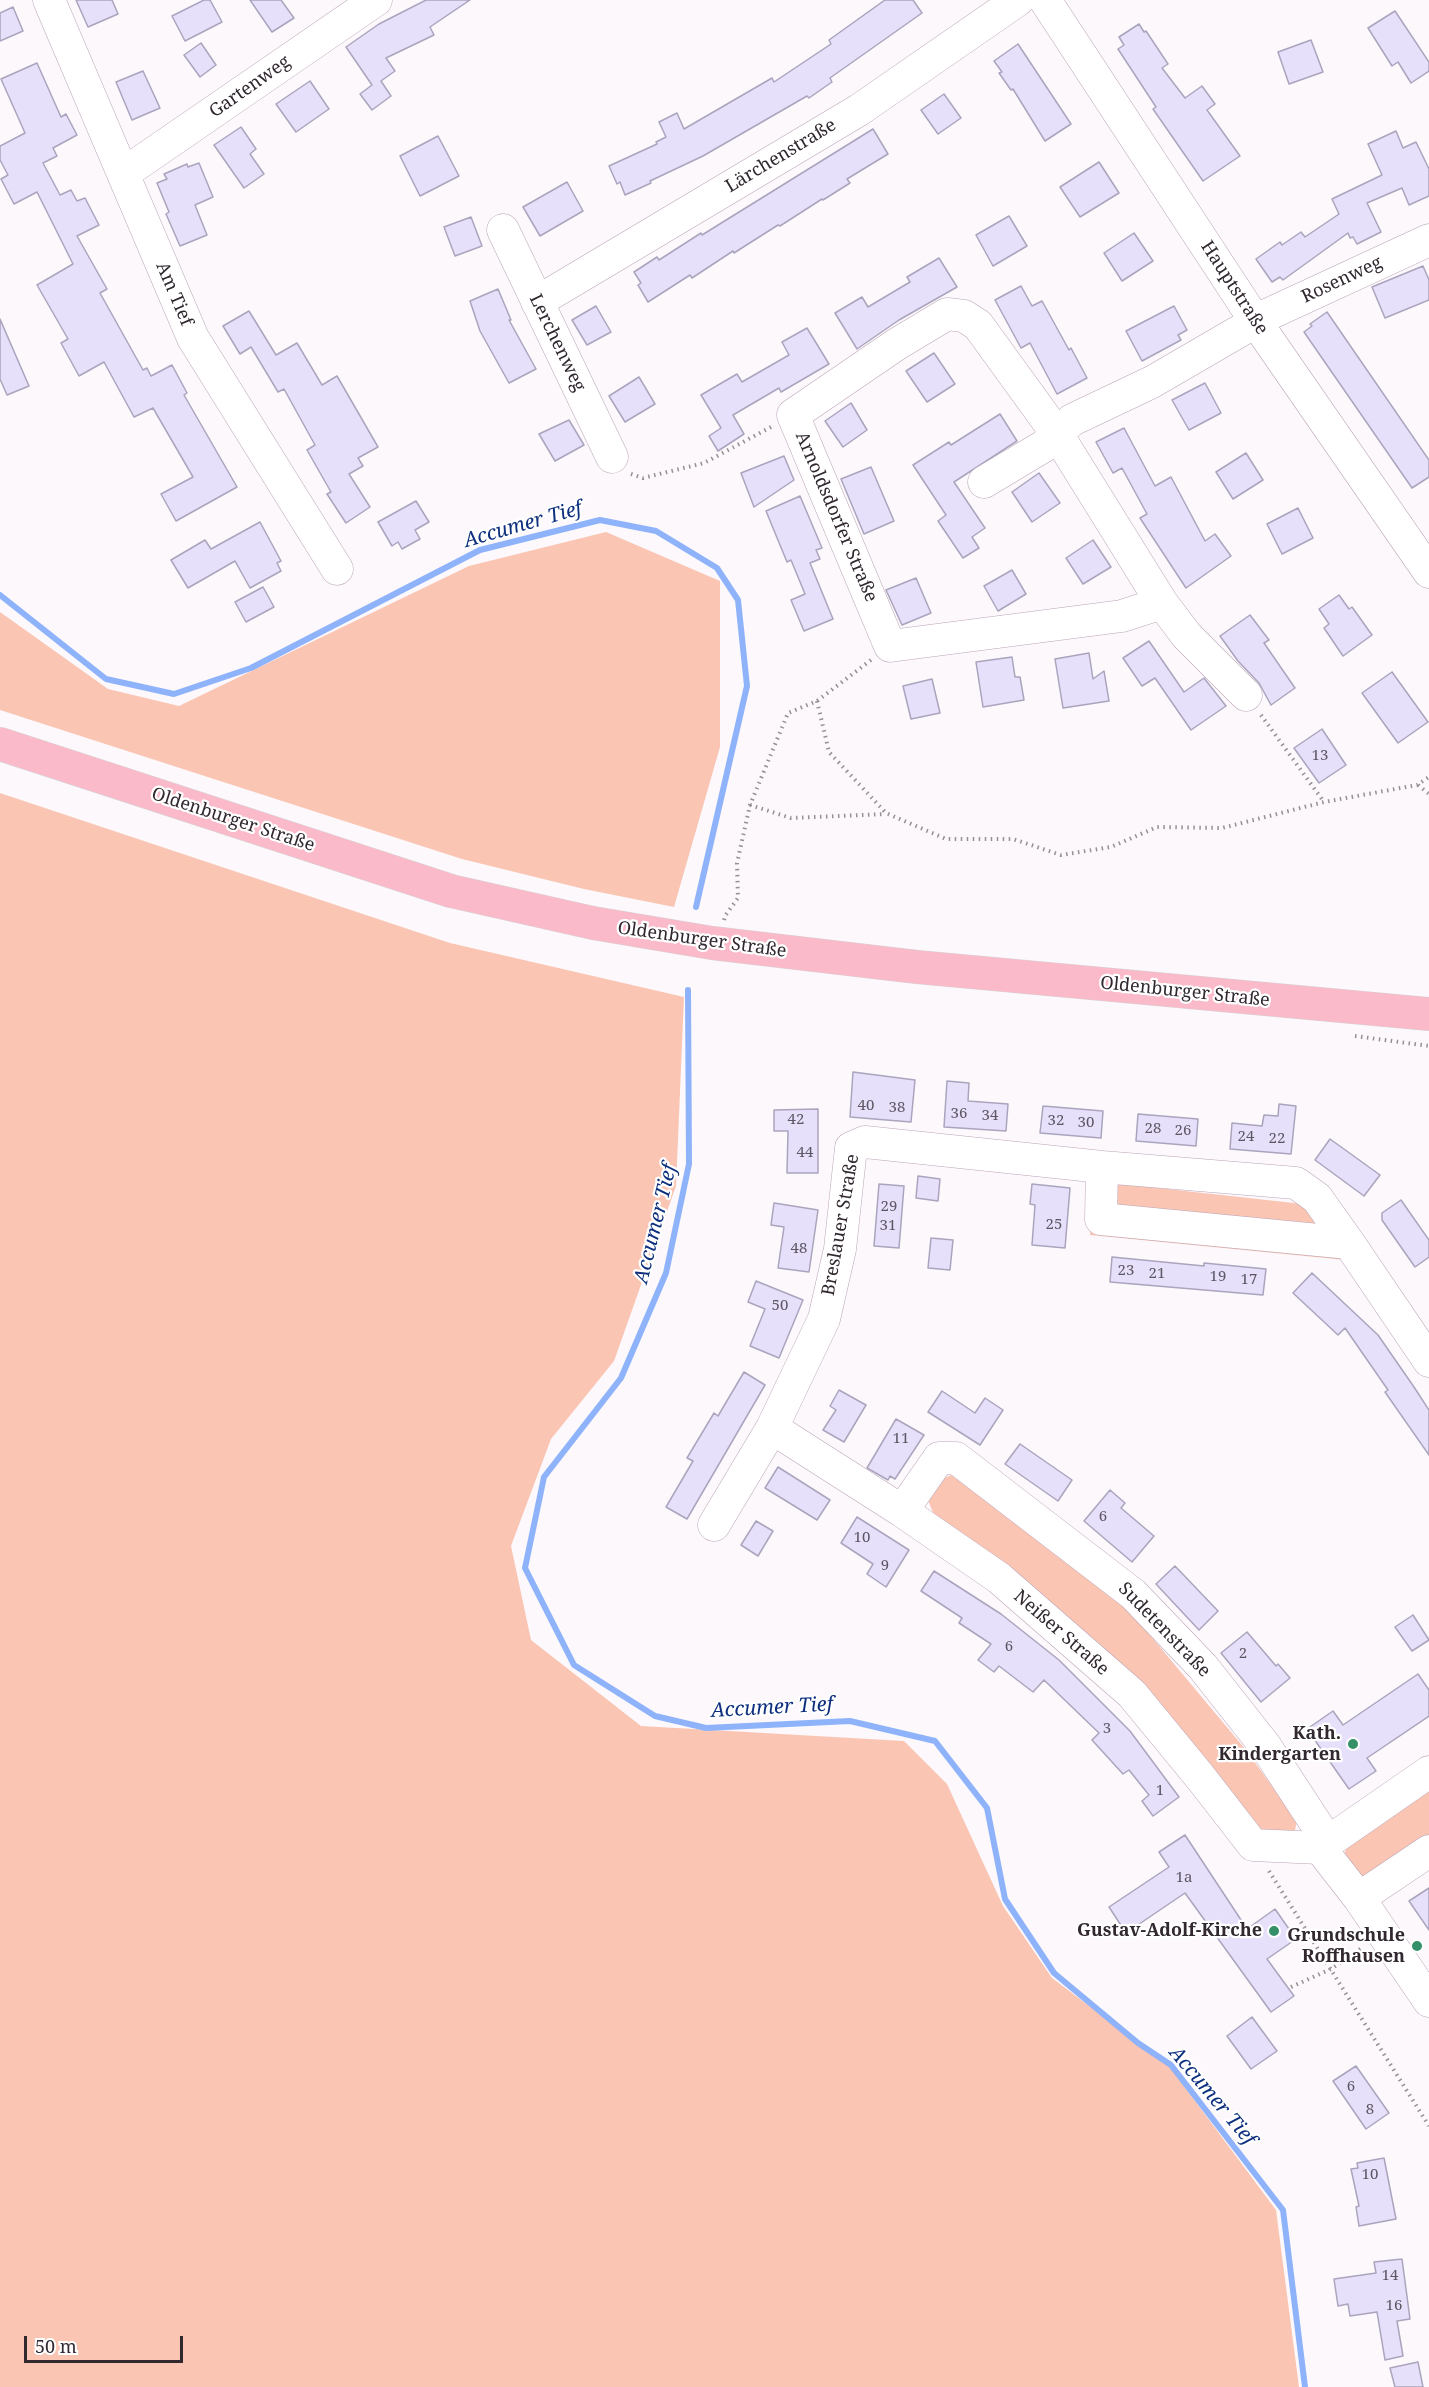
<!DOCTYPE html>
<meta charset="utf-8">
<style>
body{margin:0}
#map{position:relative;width:1429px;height:2387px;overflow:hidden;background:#fcf8fc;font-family:"Noto Serif",serif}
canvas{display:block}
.scale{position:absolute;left:24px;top:2336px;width:159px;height:27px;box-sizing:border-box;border:3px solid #312830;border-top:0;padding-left:8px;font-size:18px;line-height:21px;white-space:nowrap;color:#312830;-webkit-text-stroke:4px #fff;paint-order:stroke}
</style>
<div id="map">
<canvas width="1429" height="2387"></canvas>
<div class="scale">50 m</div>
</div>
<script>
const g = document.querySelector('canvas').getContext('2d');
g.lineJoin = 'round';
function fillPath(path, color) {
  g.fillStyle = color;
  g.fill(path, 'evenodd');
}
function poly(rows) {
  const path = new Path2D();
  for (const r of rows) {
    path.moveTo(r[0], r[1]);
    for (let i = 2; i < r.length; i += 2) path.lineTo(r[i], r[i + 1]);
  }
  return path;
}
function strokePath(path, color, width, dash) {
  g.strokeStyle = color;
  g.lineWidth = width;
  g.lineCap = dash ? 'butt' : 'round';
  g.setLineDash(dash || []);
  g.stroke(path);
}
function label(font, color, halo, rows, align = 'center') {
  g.font = font + ' "Noto Serif",serif';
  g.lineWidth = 4.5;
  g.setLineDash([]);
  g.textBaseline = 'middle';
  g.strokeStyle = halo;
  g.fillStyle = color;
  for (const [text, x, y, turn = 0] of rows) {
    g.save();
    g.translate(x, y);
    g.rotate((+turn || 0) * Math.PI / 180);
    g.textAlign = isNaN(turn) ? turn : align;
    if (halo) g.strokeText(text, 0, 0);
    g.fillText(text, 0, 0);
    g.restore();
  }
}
const green = poly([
 [606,532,720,581,720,747,674,907,584,889,462,859,0,710,0,612,108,689,179,706,469,566],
 [0,793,450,943,684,997,676,1186,614,1361,551,1439,511,1546,531,1640,641,1726,904,1741,947,1784,1003,1906,1052,1978,1169,2066,1276,2210,1299,2387,0,2387],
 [1095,1181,1330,1207,1366,1262,1090,1235],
 [958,1473,1124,1604,1246,1750,1297,1821,1295,1830,1291,1838,1254,1829,937,1522,927,1498,937,1480],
 [1429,1783,1429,1840,1361,1881,1342,1865,1348,1840]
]);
const stream = poly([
 [0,595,106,679,174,694,251,668,480,550,600,520,656,531,717,568,738,600,747,686,696,907],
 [688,990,689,1164,666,1273,621,1378,544,1477,525,1568,574,1665,655,1716,706,1728,850,1721,935,1741,987,1808,1005,1899,1054,1973,1138,2043,1171,2065,1283,2210,1305,2387]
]);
const building = poly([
 [76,0,112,0,118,14,88,27,76,0],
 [204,0,210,0,222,22,185,41,172,16,204,0],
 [250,0,281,0,294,18,272,32,250,0],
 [426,0,470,0,430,27,434,35,386,58,395,71,381,81,391,96,372,110,360,94,372,85,346,47,379,24,426,0],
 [885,0,913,0,922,13,830,78,832,82,809,98,807,96,703,156,650,181,651,183,625,195,620,182,617,184,609,166,657,144,656,142,666,137,659,122,677,113,684,129,772,78,774,82,831,44,829,40,885,0],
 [13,7,23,31,0,41,0,13,13,7],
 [1395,11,1429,62,1429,71,1411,83,1398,62,1392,66,1368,28,1395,11],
 [1139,24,1144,32,1146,31,1168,64,1162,68,1185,98,1202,86,1215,104,1207,110,1240,156,1203,181,1153,109,1156,107,1118,49,1124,45,1119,37,1139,24],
 [1311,40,1323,72,1289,84,1278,52,1311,40],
 [201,43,216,65,200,77,184,55,201,43],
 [1018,44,1071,124,1045,141,1013,89,1011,90,999,73,1002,72,994,61,1018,44],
 [37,63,61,117,66,114,77,135,53,148,57,156,43,163,60,195,71,190,77,201,85,198,99,225,77,236,107,289,100,293,143,370,147,368,151,376,172,365,187,393,184,395,237,487,176,521,161,494,193,477,153,408,134,417,104,362,79,376,61,343,68,339,37,285,73,264,37,192,14,204,1,179,8,175,0,160,0,146,25,133,1,79,37,63],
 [143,71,160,108,132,120,116,82,143,71],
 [310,81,329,109,296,132,276,104,310,81],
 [944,94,961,118,938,134,921,110,944,94],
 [241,127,256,149,250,154,264,174,244,188,214,145,241,127],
 [873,129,888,154,847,179,850,183,823,200,822,199,780,226,778,225,734,253,733,251,692,278,690,275,648,302,638,285,641,283,634,272,657,257,659,260,701,233,702,235,873,129],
 [1396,131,1403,148,1416,142,1429,169,1429,196,1409,205,1402,188,1367,203,1381,232,1357,244,1353,237,1350,238,1348,233,1283,280,1280,277,1272,282,1256,259,1280,242,1282,245,1301,232,1305,237,1339,214,1332,199,1382,175,1368,144,1396,131],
 [438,136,459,176,420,196,400,156,438,136],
 [1099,162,1119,193,1080,217,1060,187,1099,162],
 [199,163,213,197,195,205,207,235,180,246,166,214,169,212,157,183,167,179,164,174,187,164,188,167,199,163],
 [567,182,583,211,540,236,523,207,567,182],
 [1009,216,1027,246,993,266,976,235,1009,216],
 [471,217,482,246,455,256,444,227,471,217],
 [1134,233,1153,261,1122,281,1104,253,1134,233],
 [939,258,957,287,899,320,857,349,835,313,862,297,868,307,910,282,907,277,939,258],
 [1423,266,1429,280,1429,300,1385,318,1372,287,1423,266],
 [1021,286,1032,306,1042,301,1069,350,1071,348,1087,378,1057,394,1030,343,1021,348,995,300,1021,286],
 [498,289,511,320,509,320,536,369,509,383,480,331,470,301,498,289],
 [596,306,611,332,587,345,572,320,596,306],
 [1174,306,1187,330,1178,335,1181,340,1142,361,1126,331,1174,306],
 [249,311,276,355,297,343,322,385,337,376,378,447,358,458,363,466,349,474,370,507,346,523,327,494,331,492,307,450,315,445,284,389,278,392,251,347,240,354,223,326,249,311],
 [1327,312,1429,460,1429,477,1412,488,1304,332,1312,326,1310,324,1327,312],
 [0,319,29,386,7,395,0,379,0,319],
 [807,328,829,364,781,392,779,388,733,415,744,434,718,451,709,436,721,428,701,395,737,374,742,382,789,355,782,342,807,328],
 [934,353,955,384,927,402,906,371,934,353],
 [639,377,655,404,625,422,609,396,639,377],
 [1205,383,1221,413,1189,430,1172,400,1205,383],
 [851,403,867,430,843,447,825,421,851,403],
 [1000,414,1017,441,954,482,985,528,972,537,979,548,963,558,938,521,946,515,913,465,949,442,951,445,1000,414],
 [569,420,584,445,555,461,539,434,569,420],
 [1124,428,1155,486,1171,477,1205,541,1215,534,1231,556,1186,588,1140,518,1147,514,1122,468,1113,473,1096,442,1124,428],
 [1246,453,1263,480,1233,499,1216,472,1246,453],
 [784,456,794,480,754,507,741,473,784,456],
 [871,467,894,521,864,534,841,479,871,467],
 [1039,473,1060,503,1032,522,1012,492,1039,473],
 [800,496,822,548,816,550,820,559,810,563,833,619,804,631,791,600,805,594,791,560,787,562,766,511,800,496],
 [416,501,429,522,415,530,420,539,402,549,398,542,392,546,378,522,416,501],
 [1298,508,1313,538,1282,554,1267,524,1298,508],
 [260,522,281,561,277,563,281,571,250,588,235,561,188,588,171,560,205,540,211,549,260,522],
 [1093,540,1111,567,1083,584,1066,558,1093,540],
 [1012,570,1026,594,998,611,984,586,1012,570],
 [916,578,931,613,902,625,886,590,916,578],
 [263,587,274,607,246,622,235,602,263,587],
 [1339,595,1349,609,1352,607,1372,635,1343,656,1324,628,1329,624,1319,609,1339,595],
 [1250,615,1269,640,1264,643,1295,688,1271,705,1259,683,1238,661,1220,636,1250,615],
 [1149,641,1184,692,1204,678,1226,706,1191,730,1155,678,1142,686,1123,658,1149,641],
 [1089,653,1093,679,1104,671,1109,701,1063,708,1055,659,1089,653],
 [1012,657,1015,677,1020,677,1024,700,983,707,976,662,1012,657],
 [1392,672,1428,722,1398,743,1362,693,1392,672],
 [932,679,940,713,911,719,903,686,932,679],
 [1322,729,1346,765,1319,783,1294,748,1322,729],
 [853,1072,915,1080,911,1122,850,1117,853,1072],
 [947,1081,969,1083,968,1101,1008,1104,1006,1131,944,1127,947,1081],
 [1279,1104,1296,1106,1291,1154,1230,1149,1232,1123,1262,1126,1264,1115,1278,1116,1279,1104],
 [1043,1106,1103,1111,1101,1138,1040,1133,1043,1106],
 [818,1109,818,1173,787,1173,788,1131,774,1131,774,1110,818,1109],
 [1138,1114,1198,1119,1196,1146,1136,1141,1138,1114],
 [1330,1139,1380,1175,1364,1196,1315,1160,1330,1139],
 [918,1176,940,1179,938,1201,916,1198,918,1176],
 [879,1184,904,1186,899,1248,874,1246,879,1184],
 [1032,1184,1070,1188,1065,1248,1032,1245,1035,1205,1030,1204,1032,1184],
 [1401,1200,1429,1240,1429,1257,1415,1267,1382,1220,1382,1213,1401,1200],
 [774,1203,818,1210,809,1272,778,1268,784,1227,771,1225,774,1203],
 [931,1238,953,1240,950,1270,928,1268,931,1238],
 [1112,1257,1204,1266,1204,1263,1266,1269,1263,1295,1110,1282,1112,1257],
 [1312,1273,1378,1335,1414,1387,1429,1410,1429,1455,1385,1392,1388,1390,1345,1328,1338,1335,1293,1293,1312,1273],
 [756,1281,803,1300,779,1358,750,1346,765,1309,748,1302,756,1281],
 [744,1372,765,1385,687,1519,666,1507,693,1461,687,1458,714,1413,718,1416,744,1372],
 [839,1390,866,1405,844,1442,823,1430,836,1410,830,1406,839,1390],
 [942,1391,975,1413,985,1398,1003,1410,980,1445,928,1412,942,1391],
 [896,1419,924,1435,895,1479,890,1476,888,1480,867,1468,896,1419],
 [1020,1444,1072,1480,1058,1501,1005,1464,1020,1444],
 [778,1467,830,1500,817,1520,765,1488,778,1467],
 [1110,1490,1125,1503,1121,1508,1154,1536,1132,1562,1084,1521,1110,1490],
 [857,1517,909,1550,886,1587,867,1574,873,1564,841,1543,857,1517],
 [756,1521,773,1531,758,1556,741,1545,756,1521],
 [1175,1566,1218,1611,1199,1630,1156,1584,1175,1566],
 [934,1571,1001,1614,1059,1660,1130,1731,1179,1797,1153,1816,1142,1801,1149,1795,1129,1770,1123,1774,1092,1740,1099,1733,1044,1680,1033,1692,999,1666,994,1672,978,1660,991,1644,959,1623,962,1618,921,1591,934,1571],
 [1413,1615,1429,1640,1412,1651,1395,1627,1413,1615],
 [1247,1632,1276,1666,1278,1664,1290,1678,1261,1702,1221,1653,1247,1632],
 [1418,1674,1429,1690,1429,1716,1367,1758,1376,1771,1349,1789,1307,1729,1333,1711,1343,1725,1418,1674],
 [1185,1835,1247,1929,1275,1909,1296,1939,1267,1959,1294,1996,1271,2012,1185,1893,1126,1933,1109,1907,1169,1867,1159,1852,1185,1835],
 [1429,1888,1429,1930,1409,1901,1429,1888],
 [1252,2017,1277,2051,1251,2069,1227,2036,1252,2017],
 [1356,2066,1389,2113,1366,2129,1333,2081,1356,2066],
 [1384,2158,1396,2219,1359,2226,1356,2207,1359,2206,1351,2169,1358,2168,1357,2163,1384,2158],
 [1402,2259,1410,2319,1397,2321,1403,2356,1385,2360,1377,2312,1350,2316,1348,2304,1338,2306,1334,2279,1376,2273,1374,2262,1402,2259],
 [1418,2362,1423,2387,1395,2387,1390,2368,1418,2362]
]);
const path = poly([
 [631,474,643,478,704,463,771,427],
 [817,701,829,752,886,813,946,839,1013,839,1061,855,1111,847,1157,827,1222,828,1324,802,1417,785,1429,777],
 [1261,715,1324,802],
 [1418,785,1429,794],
 [750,805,791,818,885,814],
 [724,920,725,916,738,898,737,863,750,805,788,713,817,701,871,660],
 [1355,1036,1429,1046],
 [1269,1871,1429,2126],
 [1291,1987,1331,1969,1363,1947]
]);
const minor = poly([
 [49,0,193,338,337,569],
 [1045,0,1256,322,1429,572],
 [123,174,376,0],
 [503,230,612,457],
 [537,302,859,110,1018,0],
 [984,482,1044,446,1072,420,1152,382,1269,314,1429,240],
 [1162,603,1057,434,978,325,964,316,947,314,897,344,793,415,890,646,1122,616,1162,603,1187,636,1246,695],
 [1102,1167,1101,1219,1349,1243,1429,1361],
 [772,1428,902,1511,999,1578,1132,1694,1201,1778,1253,1845,1320,1848],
 [902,1511,939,1458,956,1458,1133,1594,1203,1667,1266,1747,1328,1842,1320,1848],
 [714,1525,772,1428,824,1319,840,1249,851,1148,865,1142,1102,1167,1296,1183,1317,1198,1349,1243],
 [1328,1842,1429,1772],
 [1320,1848,1359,1898,1429,2001],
 [1359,1898,1429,1851]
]);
const major = poly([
 [0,744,451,891,593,923,712,943,917,967,1429,1014]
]);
const markers = [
 [1353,1744,6,"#339068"],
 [1274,1931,6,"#339068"],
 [1417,1946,6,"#339068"]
];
const numberNames = [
 ["13",1320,756],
 ["40",866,1106],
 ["38",897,1108],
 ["36",959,1114],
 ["34",990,1116],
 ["42",796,1120],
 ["32",1056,1121],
 ["30",1086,1123],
 ["28",1153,1129],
 ["26",1183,1131],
 ["24",1246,1137],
 ["22",1277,1139],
 ["44",805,1153],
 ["29",889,1207],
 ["25",1054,1225],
 ["31",888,1226],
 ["48",799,1249],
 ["23",1126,1271],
 ["21",1157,1274],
 ["19",1218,1277],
 ["17",1249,1280],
 ["50",780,1306],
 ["11",901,1439],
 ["6",1103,1517],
 ["10",862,1538],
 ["9",885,1566],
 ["6",1009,1647],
 ["2",1243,1654],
 ["3",1107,1729],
 ["1",1160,1791],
 ["1a",1184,1878],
 ["6",1351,2087],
 ["8",1370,2110],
 ["10",1370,2175],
 ["14",1390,2276],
 ["16",1394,2306]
];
const streetNames = [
 ["Gartenweg",250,87,-35],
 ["Lärchenstraße",781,156,-31],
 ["Rosenweg",1342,280,-25],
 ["Hauptstraße",1234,288,57],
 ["Am Tief",174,294,67],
 ["Lerchenweg",557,343,64],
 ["Arnoldsdorfer Straße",836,517,67],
 ["Oldenburger Straße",233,820,18],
 ["Oldenburger Straße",702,940,8],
 ["Oldenburger Straße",1185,992,6],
 ["Breslauer Straße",841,1225,-80],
 ["Sudetenstraße",1164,1630,46],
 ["Neißer Straße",1061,1633,41]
];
const poiNames = [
 ["Kath.",1341,1734],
 ["Kindergarten",1341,1755],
 ["Gustav-Adolf-Kirche",1262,1931],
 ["Grundschule",1405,1936],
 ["Roffhausen",1405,1957]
];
const waterNames = [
 ["Accumer Tief",523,525,-16],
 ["Accumer Tief",656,1224,-76],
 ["Accumer Tief",772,1708,-3],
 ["Accumer Tief",1212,2096,50]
];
fillPath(green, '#fac5b3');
strokePath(stream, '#8fb3fa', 6);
fillPath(building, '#e7e0fb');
strokePath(building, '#aaa4bd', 1.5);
strokePath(minor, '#bba4b7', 33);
strokePath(major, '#d6d4d6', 34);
strokePath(path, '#968f95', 4, [1.5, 4.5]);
strokePath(minor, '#fff', 32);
strokePath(major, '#fabac9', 33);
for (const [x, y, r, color] of markers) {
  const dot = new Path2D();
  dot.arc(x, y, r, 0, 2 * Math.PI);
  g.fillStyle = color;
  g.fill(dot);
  strokePath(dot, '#fff', 2);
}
label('15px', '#5e5663', null, numberNames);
label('18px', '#312830', '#fff', streetNames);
label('bold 18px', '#312830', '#fff', poiNames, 'right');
label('italic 20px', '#0d2f7e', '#fff', waterNames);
</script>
